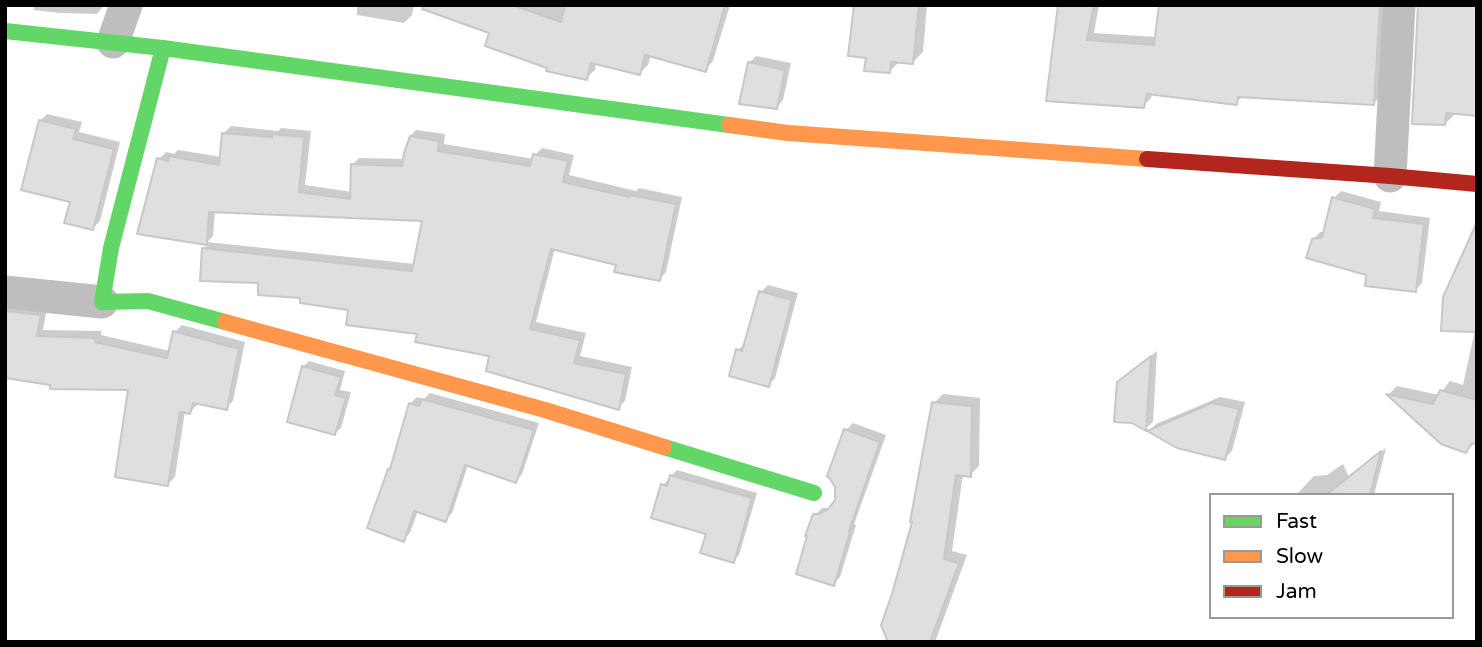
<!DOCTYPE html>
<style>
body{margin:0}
#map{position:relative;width:1482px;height:647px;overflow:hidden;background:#fff;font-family:"Varela Round",sans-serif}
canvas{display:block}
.frame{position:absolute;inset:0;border:7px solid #000;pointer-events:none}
.legend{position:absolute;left:1209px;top:493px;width:245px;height:126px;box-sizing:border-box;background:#fff;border:2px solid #999;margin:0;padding:9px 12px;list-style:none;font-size:21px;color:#000}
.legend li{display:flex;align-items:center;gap:14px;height:35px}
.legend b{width:35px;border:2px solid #999}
</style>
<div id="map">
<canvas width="1482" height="647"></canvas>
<div class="frame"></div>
<ul class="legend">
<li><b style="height:9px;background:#63d668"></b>Fast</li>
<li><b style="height:9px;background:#ff974d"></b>Slow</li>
<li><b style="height:9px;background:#b3261e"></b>Jam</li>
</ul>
</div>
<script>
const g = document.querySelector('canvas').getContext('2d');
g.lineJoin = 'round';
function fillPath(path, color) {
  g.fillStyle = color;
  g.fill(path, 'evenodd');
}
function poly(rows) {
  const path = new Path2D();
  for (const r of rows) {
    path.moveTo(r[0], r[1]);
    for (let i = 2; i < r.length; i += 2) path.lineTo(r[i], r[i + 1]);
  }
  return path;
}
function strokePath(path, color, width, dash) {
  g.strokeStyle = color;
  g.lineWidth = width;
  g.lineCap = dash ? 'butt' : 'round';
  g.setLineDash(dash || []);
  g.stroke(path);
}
const shadow = poly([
 [34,5,104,5,97,14,60,13,34,10],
 [357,5,414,5,412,15,404,23,357,15],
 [416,5,730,5,713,61,705,70,651,55,648,65,640,73,596,62,595,70,586,78,549,67,492,32],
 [856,5,927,5,923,52,912,63,900,61,890,71,868,57],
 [1060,5,1099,5,1094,33,1156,37,1161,5,1386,5,1382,95,1374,103,1244,95,1236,103,1152,93,1151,98,1143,106,1048,99],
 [1420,5,1453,112,1453,116,1445,124],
 [756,56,791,63,783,100,776,108,749,63],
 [47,114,82,122,79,132,120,142,100,221,93,228,72,200,40,121],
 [231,126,278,131,281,128,311,131,305,185,352,192,352,165,359,158,405,159,409,137,416,130,445,134,444,144,534,159,535,155,542,148,574,155,569,175,636,191,639,188,682,197,666,272,659,280,618,263,555,248,536,322,586,333,580,356,632,367,625,401,618,408,491,355,350,308,302,296,260,281,203,249,209,244,139,233,159,159,166,152,174,154,178,150,222,157,224,133],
 [215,211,424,219,415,264,207,242,213,236],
 [1341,191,1381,202,1379,211,1430,218,1422,283,1415,290,1368,274,1313,240,1320,232,1325,232,1334,198],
 [1477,231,1477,441,1466,451,1442,442,1389,394,1397,386,1439,395,1450,381,1463,385,1475,330],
 [768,285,798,293,775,378,768,385,738,350,745,343,761,292],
 [5,306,47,308,43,330,101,331,101,335,170,351,175,332,182,325,245,342,233,401,226,408,198,402,197,405,190,412,185,411,175,477,168,484,130,389,52,384,5,376],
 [1157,351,1153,422,1146,428,1127,375],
 [309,361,345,371,340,390,351,392,341,428,335,433,303,367],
 [430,393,539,423,522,474,516,481,468,465,452,513,445,520,418,511,410,533,403,540,389,469,393,466,410,404,417,397,424,399],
 [943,394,980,398,979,466,970,475,963,474,952,551,967,555,935,642,890,642,914,521,934,403],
 [1220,397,1245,402,1232,451,1225,458,1150,431,1156,424],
 [853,423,886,435,854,524,856,525,840,577,833,584,815,515,822,508,828,508,834,505,836,501,837,487,846,430],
 [1386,448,1374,495,1296,495,1314,476,1327,475,1343,464,1349,477],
 [677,470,757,493,739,555,733,561,663,485,669,479,670,480,671,476]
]);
const building = poly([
 [423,5,512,5,561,22,565,5,725,5,706,72,645,55,640,75,591,63,587,80,546,71,547,68,485,46,489,33,422,9,423,5],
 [854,5,919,5,913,64,891,62,890,73,864,71,866,58,848,56,854,5],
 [1058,5,1094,5,1087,40,1154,45,1159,5,1380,5,1374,105,1238,97,1237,105,1147,94,1144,108,1046,101,1058,5],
 [1418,5,1477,5,1477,116,1446,113,1445,125,1412,124,1418,5],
 [748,62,785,70,777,109,739,104,748,62],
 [39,120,76,129,73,139,114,149,93,230,64,223,70,202,21,190,39,120],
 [222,133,272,137,272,134,304,137,299,192,350,199,351,164,402,166,404,153,410,136,439,141,438,151,530,166,533,154,568,161,563,182,629,197,630,195,676,204,660,281,614,272,616,265,551,249,530,329,580,340,574,363,626,374,619,410,486,371,489,356,415,342,417,334,346,325,348,310,300,303,300,298,258,295,258,283,200,281,202,248,412,271,422,221,209,212,207,245,137,234,157,158,168,161,169,156,219,165,222,133],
 [1332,197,1375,209,1373,218,1424,224,1416,292,1365,286,1366,275,1306,258,1312,239,1322,237,1332,197],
 [1477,222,1477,332,1441,331,1443,297,1477,222],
 [759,291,792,300,769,387,729,376,736,349,742,351,759,291],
 [5,311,41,315,37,336,95,338,95,342,167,358,173,331,239,349,227,410,193,403,190,414,180,412,168,486,115,477,128,390,50,389,50,385,5,378,5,311],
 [1151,356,1146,431,1132,423,1114,422,1117,382,1151,356],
 [302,366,341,377,335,395,346,398,335,435,287,422,302,366],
 [1440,390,1477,400,1477,443,1471,444,1466,453,1441,444,1386,394,1433,404,1440,390],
 [422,399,534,430,516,483,465,465,446,522,414,511,404,542,367,528,388,469,390,469,409,403,419,406,422,399],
 [932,402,972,406,971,477,956,475,944,559,959,563,930,642,888,642,881,625,892,594,912,522,910,522,932,402],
 [1212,403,1239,409,1225,460,1177,448,1147,431,1212,403],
 [844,429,880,442,849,531,850,532,834,586,796,574,807,536,805,536,813,514,820,514,828,509,835,500,835,487,830,479,827,476,844,429],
 [1381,451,1370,495,1326,495,1381,451],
 [670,475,752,498,734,563,700,553,706,534,651,518,661,484,667,486,670,475]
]);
const street = poly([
 [113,42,126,5],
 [1390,176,1399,5],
 [5,292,102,302]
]);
const fast = poly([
 [5,31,163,48,729,125],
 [163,48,111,248,102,302,148,301,225,322],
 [664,447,814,493]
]);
const slow = poly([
 [729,125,788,133,1147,159],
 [225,322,545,410,664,447]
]);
const jam = poly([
 [1147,159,1390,176,1477,184]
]);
fillPath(shadow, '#0003');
fillPath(building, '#dfdfdf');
strokePath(building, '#c7c7c7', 2);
strokePath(street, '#bebebe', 33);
strokePath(fast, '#63d668', 16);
strokePath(slow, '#ff974d', 16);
strokePath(jam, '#b3261e', 16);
</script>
